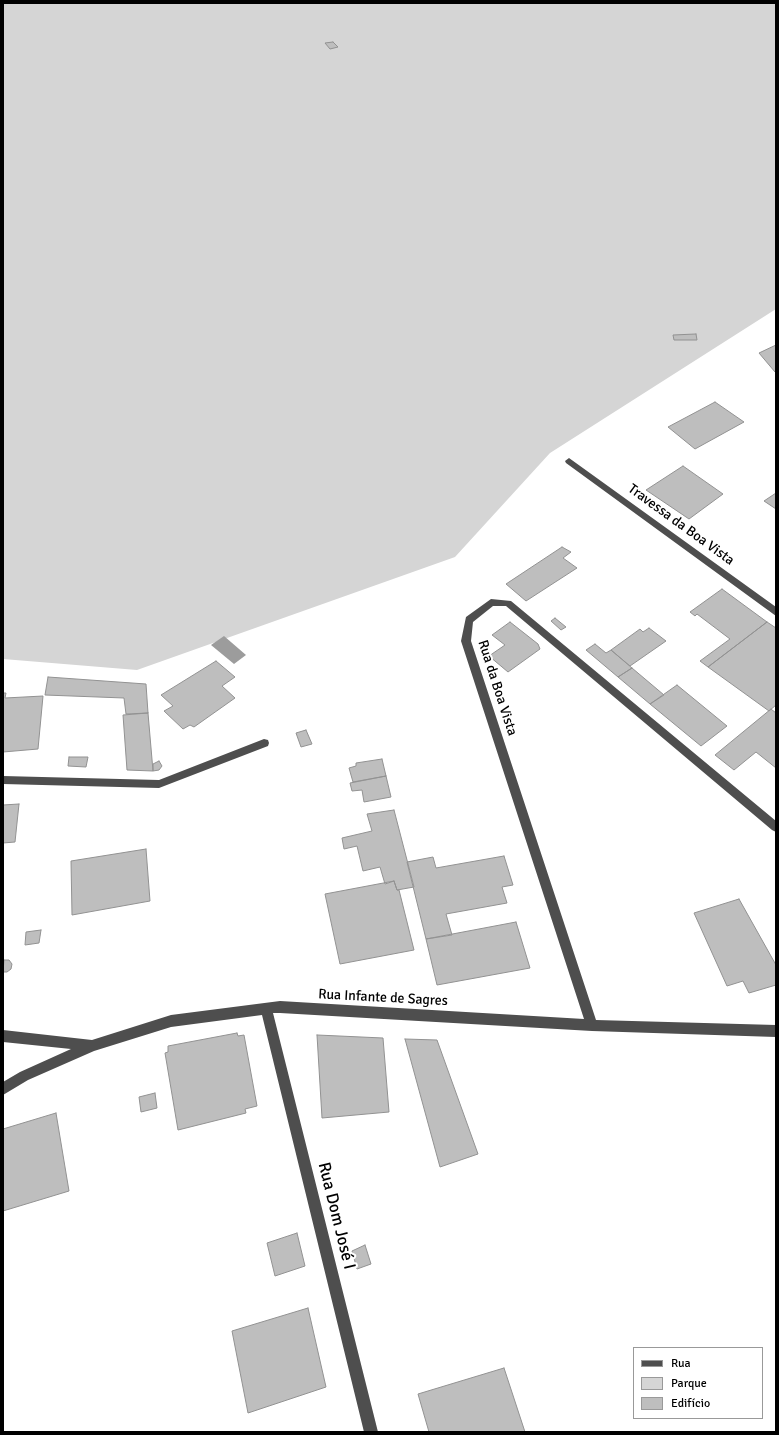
<!DOCTYPE html>
<meta charset="utf-8">
<style>
body{margin:0}
#map{position:relative;width:779px;height:1435px;overflow:hidden;background:#fff;font-family:Signika,sans-serif}
canvas{display:block}
.frame{position:absolute;inset:0;border:4px solid #000;pointer-events:none}
.legend{position:absolute;left:633px;top:1347px;width:130px;height:72px;box-sizing:border-box;background:#fff;border:1px solid #999;margin:0;padding:5px 7px;list-style:none;font-size:12px;color:#000}
.legend li{display:flex;align-items:center;gap:8px;height:20px}
.legend b{width:20px;border:1px solid #999}
</style>
<div id="map">
<canvas width="779" height="1435"></canvas>
<div class="frame"></div>
<ul class="legend">
<li><b style="height:5px;background:#4e4e4e"></b>Rua</li>
<li><b style="height:11px;background:#d5d5d5"></b>Parque</li>
<li><b style="height:11px;background:#bebebe"></b>Edifício</li>
</ul>
</div>
<script>
const g = document.querySelector('canvas').getContext('2d');
g.lineJoin = 'round';
function fillPath(path, color) {
  g.fillStyle = color;
  g.fill(path, 'evenodd');
}
function poly(rows) {
  const path = new Path2D();
  for (const r of rows) {
    path.moveTo(r[0], r[1]);
    for (let i = 2; i < r.length; i += 2) path.lineTo(r[i], r[i + 1]);
  }
  return path;
}
function strokePath(path, color, width, dash) {
  g.strokeStyle = color;
  g.lineWidth = width;
  g.lineCap = dash ? 'butt' : 'round';
  g.setLineDash(dash || []);
  g.stroke(path);
}
function label(font, color, halo, rows, align = 'center') {
  g.font = font + ' Signika,sans-serif';
  g.lineWidth = 4;
  g.setLineDash([]);
  g.textBaseline = 'middle';
  g.strokeStyle = halo;
  g.fillStyle = color;
  for (const [text, x, y, turn = 0] of rows) {
    g.save();
    g.translate(x, y);
    g.rotate((+turn || 0) * Math.PI / 180);
    g.textAlign = isNaN(turn) ? turn : align;
    if (halo) g.strokeText(text, 0, 0);
    g.fillText(text, 0, 0);
    g.restore();
  }
}
const green = poly([
 [3,3,776,3,776,309,550,453,455,557,137,670,3,659]
]);
const water = poly([
 [224,636,246,655,234,664,211,645]
]);
const building = poly([
 [333,42,338,47,330,49,325,43,333,42],
 [696,334,697,340,674,340,673,335,696,334],
 [776,345,776,372,775,372,759,353,776,345],
 [715,402,744,422,695,449,668,427,715,402],
 [683,466,723,494,689,519,646,490,683,466],
 [776,493,776,509,764,501,776,493],
 [562,547,571,552,563,558,577,568,526,601,506,584,562,547],
 [722,589,767,622,708,667,700,661,730,639,697,614,695,616,690,612,722,589],
 [555,618,566,627,561,630,551,621,555,618],
 [510,622,538,644,540,649,508,672,489,656,505,645,492,635,510,622],
 [767,622,776,628,776,705,769,711,708,667,767,622],
 [649,628,666,641,630,666,611,650,640,629,643,632,649,628],
 [595,644,606,653,611,650,632,668,618,677,586,650,595,644],
 [216,661,235,677,222,686,235,698,194,727,190,725,183,729,164,711,173,706,161,695,216,661],
 [632,668,664,695,650,704,618,677,632,668],
 [48,677,146,684,148,713,126,714,124,698,45,695,48,677],
 [677,685,727,726,701,746,650,704,677,685],
 [3,693,6,693,5,698,43,696,38,749,3,752,3,693],
 [771,709,776,713,776,768,756,752,734,770,715,755,771,709],
 [148,713,153,771,127,770,123,715,148,713],
 [306,730,312,744,301,747,296,733,306,730],
 [69,757,88,757,86,767,68,766,69,757],
 [382,759,386,776,353,782,349,768,356,766,356,763,382,759],
 [159,761,162,766,159,770,153,771,153,764,159,761],
 [386,776,391,797,364,802,362,790,352,791,350,783,386,776],
 [19,804,15,842,3,843,3,805,19,804],
 [394,810,414,887,397,890,394,881,385,884,380,867,363,871,357,846,344,849,342,838,372,831,367,814,394,810],
 [146,849,150,901,72,915,71,861,146,849],
 [504,856,513,885,502,887,507,903,446,914,452,935,426,939,407,862,433,857,436,868,504,856],
 [394,881,397,890,399,890,414,950,340,964,325,894,394,881],
 [739,899,776,965,776,985,749,993,743,981,727,986,694,913,739,899],
 [516,922,530,968,437,985,426,939,516,922],
 [41,930,39,943,25,945,26,932,41,930],
 [4,960,9,960,12,964,11,969,7,972,3,972,4,960],
 [237,1033,238,1036,244,1035,257,1106,245,1109,246,1113,178,1130,165,1053,168,1052,168,1046,237,1033],
 [317,1035,383,1038,389,1112,322,1118,317,1035],
 [405,1039,437,1040,478,1154,440,1167,405,1039],
 [155,1093,157,1108,141,1112,139,1097,155,1093],
 [56,1113,69,1191,3,1211,3,1129,56,1113],
 [297,1233,305,1266,275,1276,267,1243,297,1233],
 [365,1245,371,1264,357,1269,352,1251,365,1245],
 [308,1308,326,1387,248,1413,232,1331,308,1308],
 [504,1368,525,1432,429,1432,418,1394,504,1368]
]);
const minor = poly([
 [569,458,776,607,776,616,566,463,565,461,569,458],
 [491,599,511,601,776,821,776,832,772,830,506,606,493,606,473,622,471,641,596,1020,776,1025,776,1037,592,1031,280,1013,273,1013,378,1432,364,1432,262,1015,171,1027,94,1051,28,1080,3,1095,3,1082,20,1072,71,1049,3,1042,3,1030,92,1040,171,1015,280,1001,584,1019,461,641,466,617,491,599],
 [264,739,268,740,269,743,268,746,159,788,3,784,3,776,159,780,264,739]
]);
const streetNames = [
 ["Travessa da Boa Vista",681,525,36],
 ["Rua da Boa Vista",497,688,72],
 ["Rua Infante de Sagres",383,998,3]
];
const nearStreetnames = [
 ["Rua Dom José I",336,1216,76]
];
fillPath(green, '#d5d5d5');
fillPath(water, '#9c9c9c');
fillPath(building, '#bebebe');
strokePath(building, '#929292', 1);
fillPath(minor, '#4e4e4e');
label('14px', '#000', '#fff', streetNames);
label('17px', '#000', '#fff', nearStreetnames);
</script>
